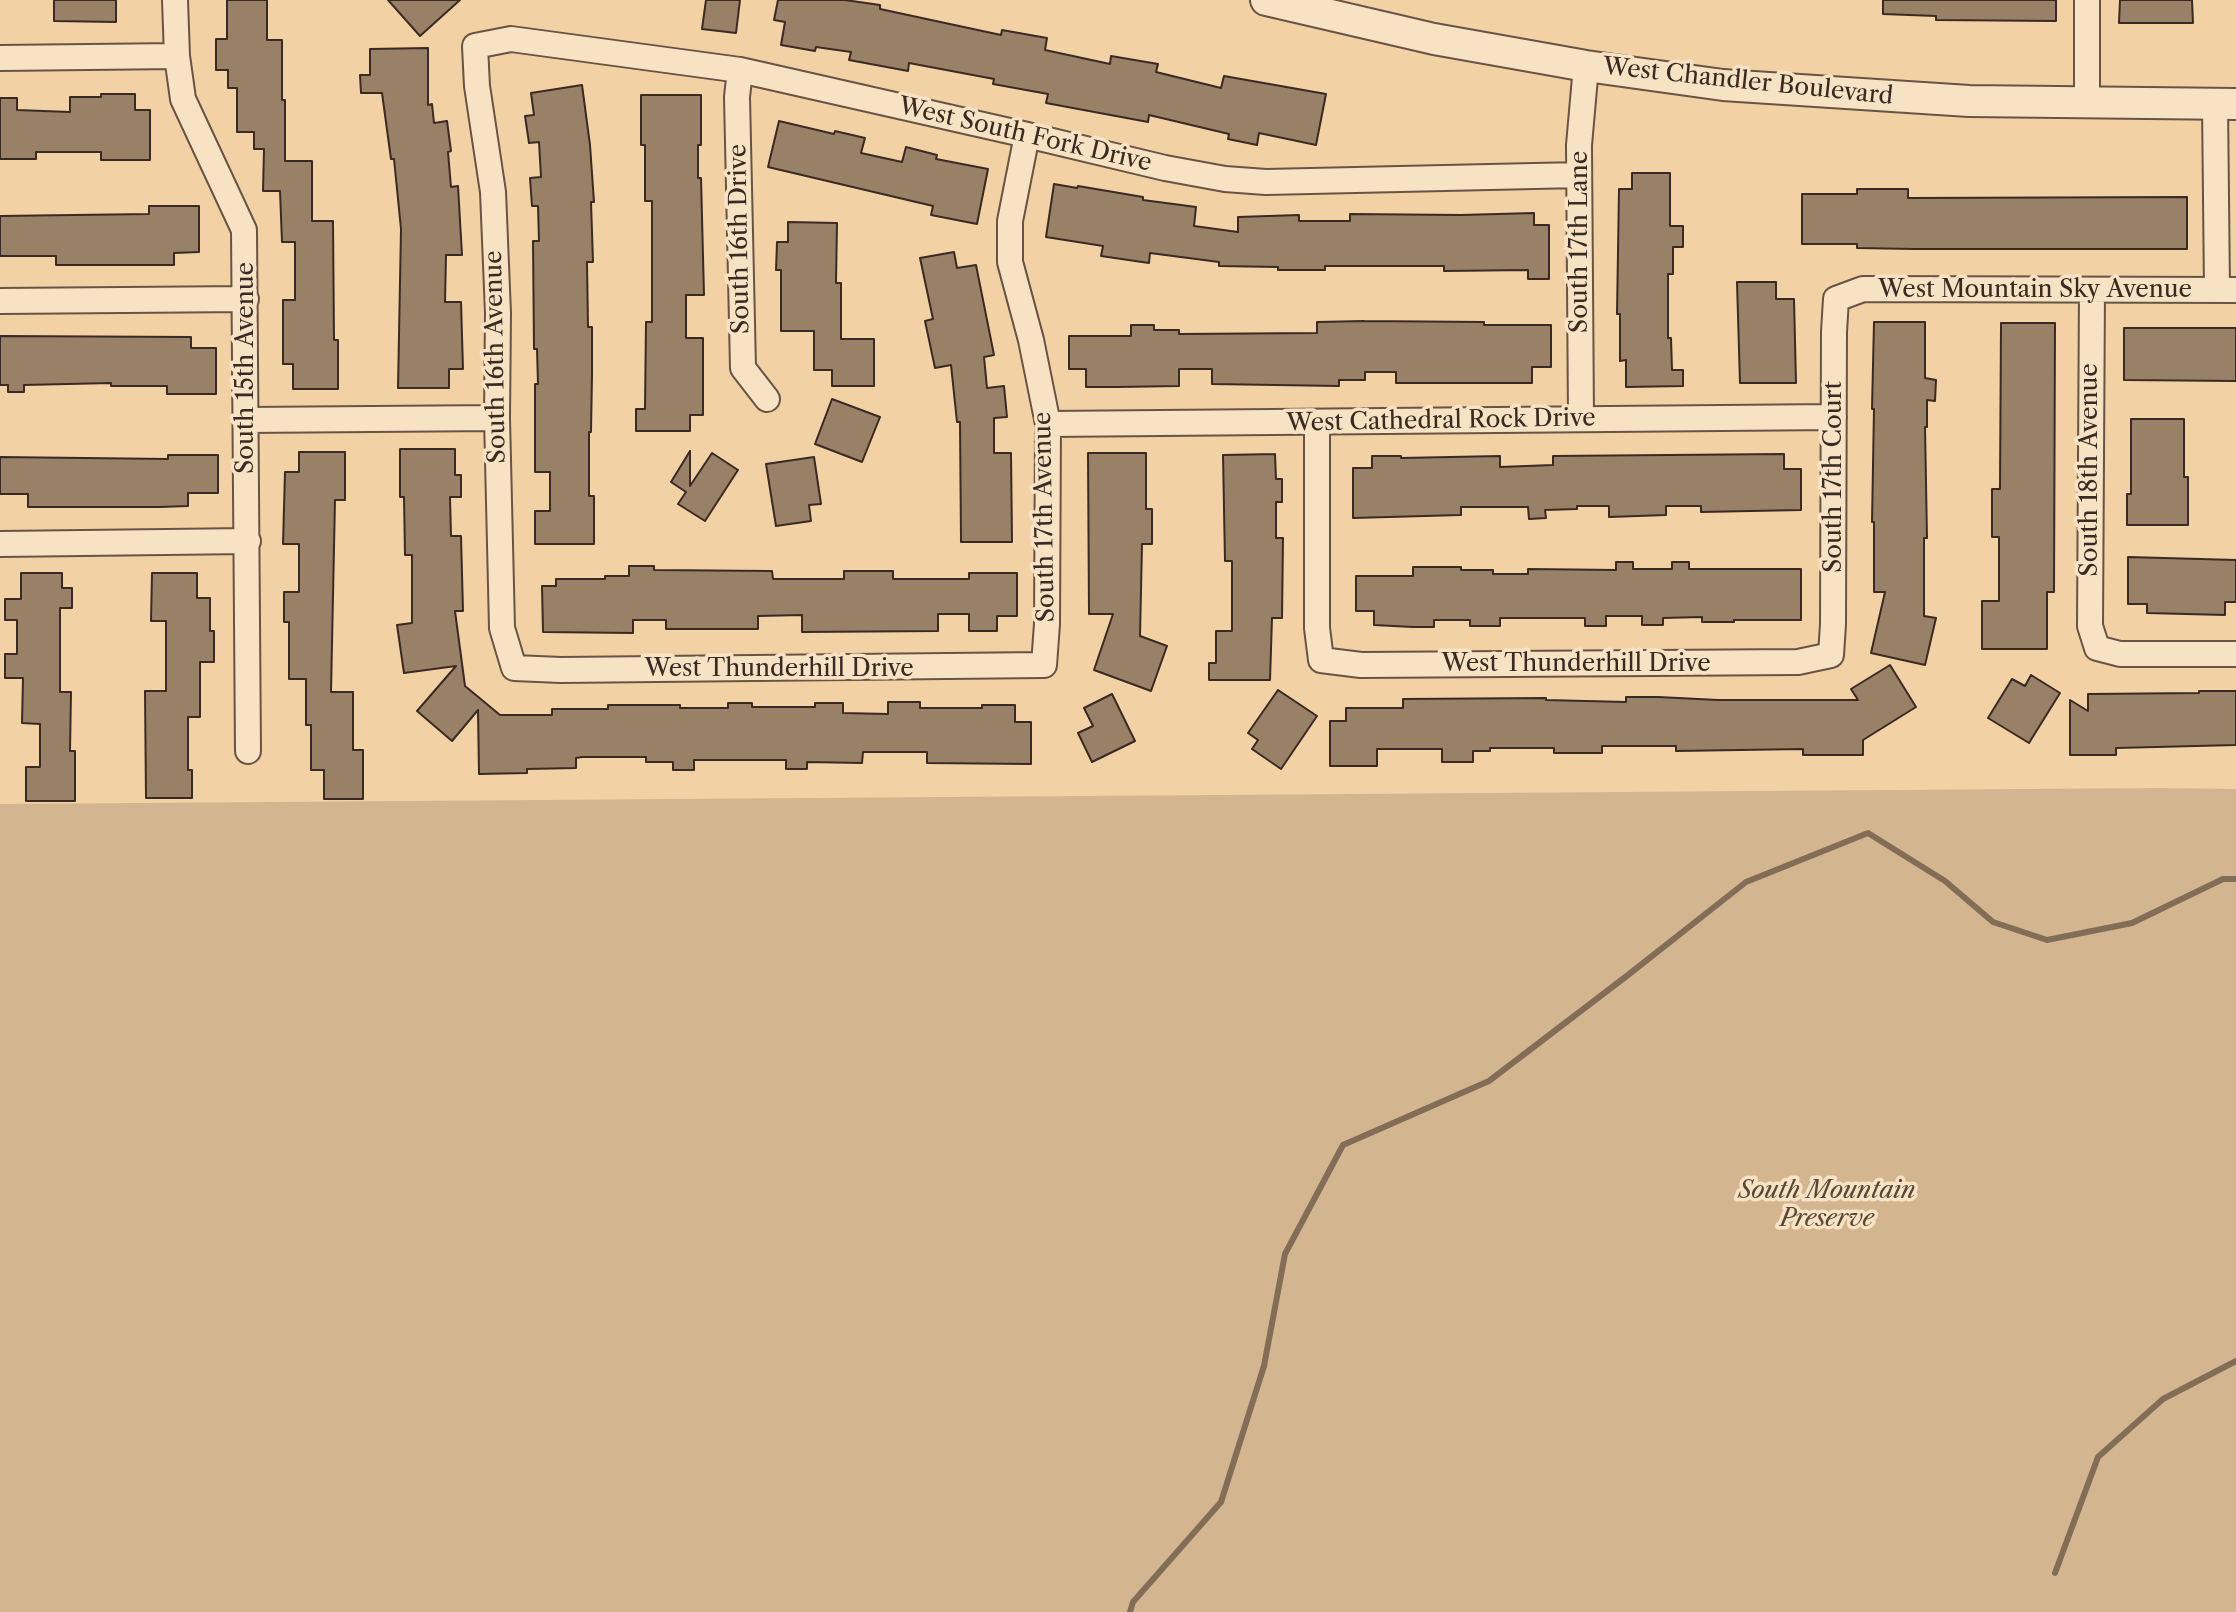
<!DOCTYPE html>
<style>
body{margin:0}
canvas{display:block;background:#f2d2a5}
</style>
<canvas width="2236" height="1612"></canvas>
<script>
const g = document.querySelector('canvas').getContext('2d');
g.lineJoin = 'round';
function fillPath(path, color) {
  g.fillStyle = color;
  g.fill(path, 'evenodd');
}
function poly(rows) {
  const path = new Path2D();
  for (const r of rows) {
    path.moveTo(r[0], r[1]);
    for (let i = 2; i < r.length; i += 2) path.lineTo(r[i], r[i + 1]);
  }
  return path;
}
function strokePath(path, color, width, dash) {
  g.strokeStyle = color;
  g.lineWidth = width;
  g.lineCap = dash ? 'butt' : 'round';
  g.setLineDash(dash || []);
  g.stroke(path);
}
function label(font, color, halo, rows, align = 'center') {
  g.font = font + ' "Libre Caslon Text",serif';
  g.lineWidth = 7;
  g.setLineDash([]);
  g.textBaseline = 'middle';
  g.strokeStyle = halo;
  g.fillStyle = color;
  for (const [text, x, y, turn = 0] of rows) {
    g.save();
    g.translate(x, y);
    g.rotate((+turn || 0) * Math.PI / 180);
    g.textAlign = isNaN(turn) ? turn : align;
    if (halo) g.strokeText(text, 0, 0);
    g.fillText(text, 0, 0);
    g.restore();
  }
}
const green = poly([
 [2160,788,2236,789,2236,1612,0,1612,0,804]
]);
const stream = poly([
 [2055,1573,2098,1457,2163,1399,2236,1361],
 [1130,1612,1133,1602,1221,1502,1264,1366,1285,1254,1343,1145,1489,1081,1628,975,1746,882,1868,833,1945,881,1993,922,2047,940,2132,923,2223,879,2236,879]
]);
const building = poly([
 [54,0,116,0,116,22,54,21,54,0],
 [227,0,267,0,267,40,282,40,282,100,285,100,285,161,312,161,312,221,333,221,334,340,338,340,338,389,293,389,293,364,283,364,283,300,295,300,295,242,282,242,280,191,263,191,264,149,254,149,254,132,237,132,237,88,228,88,228,70,216,70,216,39,227,39,227,0],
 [388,0,460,0,420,36,388,0],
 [706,0,740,0,736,33,702,29,706,0],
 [778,0,845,0,880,5,880,9,1001,35,1002,30,1047,38,1045,50,1110,64,1111,56,1158,64,1156,72,1221,88,1224,76,1326,94,1316,145,1259,133,1257,145,1228,139,1229,134,1149,115,1148,122,1046,103,1048,94,993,84,994,79,909,63,908,71,849,60,851,52,816,47,815,51,781,45,785,22,774,20,778,0],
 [1883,0,2056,0,2056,21,1936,20,1936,16,1883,14,1883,0],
 [2120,0,2192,0,2193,23,2119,23,2120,0],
 [428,48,428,105,432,104,434,123,447,121,451,151,448,152,451,187,458,186,462,255,446,255,445,302,461,302,463,369,449,369,449,388,398,388,401,229,394,159,391,159,382,93,361,93,360,75,370,75,370,49,428,48],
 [582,85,590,145,594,202,591,202,593,262,587,262,588,327,592,327,592,375,591,432,589,432,589,496,594,496,594,544,535,544,535,511,550,511,550,472,535,472,535,384,538,384,537,349,534,349,533,241,539,241,538,206,532,206,530,178,541,177,539,142,529,143,525,116,534,115,531,93,582,85],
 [101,94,135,94,135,110,150,110,150,160,101,160,101,152,36,152,36,159,0,159,0,98,17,98,17,110,70,112,70,97,101,97,101,94],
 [641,95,701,95,701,145,698,145,698,178,701,178,704,295,686,295,686,338,703,338,703,415,690,415,690,431,636,431,636,409,645,409,646,322,652,322,652,201,645,201,645,145,641,145,641,95],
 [779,121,834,134,835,131,865,138,861,153,902,162,906,147,937,155,936,159,988,169,977,224,931,215,933,206,768,167,779,121],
 [1632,173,1670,173,1670,226,1683,226,1683,247,1673,247,1673,274,1668,274,1668,338,1671,338,1672,370,1683,370,1683,386,1626,387,1626,360,1620,361,1620,314,1617,314,1619,189,1632,189,1632,173],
 [1054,184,1077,188,1078,186,1143,197,1143,200,1196,207,1194,226,1238,232,1238,217,1299,215,1299,221,1350,221,1350,214,1461,215,1534,213,1534,225,1549,225,1549,279,1528,279,1528,270,1444,271,1444,266,1325,266,1325,270,1278,270,1278,267,1219,266,1219,262,1150,253,1149,263,1101,256,1103,246,1046,237,1054,184],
 [1857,189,1908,189,1908,198,2187,197,2187,249,1914,249,1857,248,1857,244,1802,244,1802,194,1857,194,1857,189],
 [149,206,199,206,199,252,174,253,174,265,56,265,56,256,0,256,0,216,149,214,149,206],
 [788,222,837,223,836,283,841,283,841,339,874,339,874,386,832,386,832,370,814,370,814,331,781,331,781,270,776,270,777,242,788,242,788,222],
 [954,252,957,268,976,265,994,355,984,357,987,388,1004,386,1007,417,994,418,994,453,1011,453,1012,542,961,542,960,422,957,422,951,365,935,368,925,321,933,319,920,258,954,252],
 [1737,282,1776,282,1776,299,1794,299,1796,383,1740,383,1737,282],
 [1364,321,1484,322,1484,325,1551,325,1551,367,1532,367,1532,383,1396,383,1396,372,1365,372,1365,380,1339,380,1339,386,1212,384,1212,369,1179,369,1179,386,1117,387,1086,387,1086,369,1069,369,1069,336,1131,336,1131,325,1154,325,1154,330,1179,330,1179,334,1317,333,1317,322,1364,321],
 [1874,322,1925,322,1925,378,1936,380,1935,401,1927,400,1927,427,1925,427,1927,538,1924,538,1924,616,1936,618,1925,665,1871,653,1885,592,1874,592,1874,522,1872,522,1874,409,1872,409,1874,322],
 [2001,323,2055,323,2054,592,2047,592,2047,649,1982,649,1982,601,1999,601,1999,537,1992,537,1992,489,2000,489,2001,323],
 [2124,328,2236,328,2236,381,2124,380,2124,328],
 [0,336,191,337,191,348,216,348,216,394,167,394,167,386,111,386,111,383,24,385,24,392,8,392,8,385,0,385,0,336],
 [832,399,880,417,862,462,815,444,832,399],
 [2131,419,2184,419,2184,477,2188,477,2188,525,2127,525,2127,494,2131,494,2131,419],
 [400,449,455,449,455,475,461,475,461,497,450,497,451,536,461,536,463,611,455,611,465,686,500,715,552,715,552,709,608,709,608,705,680,705,680,708,728,708,728,703,752,703,752,707,815,707,815,703,843,703,843,713,888,714,888,702,920,702,920,708,982,708,982,705,1015,705,1015,722,1031,722,1031,764,927,763,927,752,863,752,862,763,807,762,807,769,786,769,786,760,694,760,694,770,673,770,673,762,646,762,646,757,582,757,576,758,576,768,527,769,527,773,479,774,478,710,452,741,417,711,456,666,404,673,397,625,412,623,412,555,405,555,404,497,400,497,400,449],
 [690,451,690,486,712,453,738,470,705,521,678,504,686,492,671,482,690,451],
 [299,452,345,452,345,500,335,500,331,692,353,692,353,750,363,750,363,799,324,799,324,770,311,770,311,725,306,725,306,679,289,679,289,622,284,622,284,592,299,592,299,544,283,544,285,472,299,472,299,452],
 [1088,453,1146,453,1146,509,1152,509,1152,544,1142,544,1140,636,1167,646,1151,691,1094,670,1113,614,1089,614,1088,453],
 [1275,454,1276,479,1282,479,1282,502,1276,502,1276,538,1283,538,1282,618,1272,618,1270,680,1209,680,1209,663,1216,663,1216,631,1232,631,1232,561,1225,561,1223,455,1275,454],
 [1784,454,1784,469,1801,469,1801,510,1701,512,1701,506,1666,506,1666,515,1609,517,1609,506,1577,506,1577,509,1545,510,1546,518,1529,519,1528,507,1461,507,1461,515,1353,518,1353,468,1372,468,1372,456,1401,456,1401,458,1500,456,1500,467,1553,465,1553,456,1784,454],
 [168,455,218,455,218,493,188,493,188,506,160,507,28,507,28,494,0,494,0,457,168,459,168,455],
 [814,457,821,504,809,505,811,521,776,526,766,464,814,457],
 [2128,557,2236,560,2236,602,2225,602,2225,615,2147,613,2147,604,2128,604,2128,557],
 [1616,562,1633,562,1633,569,1672,569,1672,562,1689,562,1689,569,1801,569,1801,620,1734,620,1734,622,1702,622,1702,617,1663,618,1663,625,1642,625,1642,616,1606,616,1606,626,1585,626,1585,618,1500,618,1500,626,1470,626,1470,620,1434,620,1434,627,1413,627,1374,625,1374,611,1356,611,1356,576,1413,576,1413,567,1461,567,1461,570,1493,570,1493,574,1528,574,1528,569,1616,570,1616,562],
 [629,566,654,566,654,570,772,571,773,579,844,579,844,571,893,571,893,579,969,579,969,573,1017,573,1017,616,997,616,997,631,969,631,969,614,938,614,938,631,802,632,802,615,758,616,758,629,666,629,666,620,633,620,633,633,543,632,542,586,556,586,556,579,605,579,605,576,629,576,629,566],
 [21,573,62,573,62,588,72,588,72,608,60,608,60,692,71,692,70,751,75,751,75,801,26,801,26,767,40,767,40,724,22,723,23,678,5,678,5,654,17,654,17,620,5,620,5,599,21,599,21,573],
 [152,573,197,573,197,598,210,598,210,631,214,631,214,662,200,662,200,717,188,717,188,770,192,770,192,798,146,798,145,691,166,691,166,621,151,621,152,573],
 [1890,665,1916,707,1863,740,1863,755,1803,755,1803,749,1676,751,1676,746,1602,746,1602,753,1554,753,1554,748,1490,748,1490,751,1473,751,1473,762,1442,762,1442,749,1377,749,1377,766,1330,766,1330,721,1346,721,1346,708,1403,708,1403,699,1546,698,1546,700,1626,702,1626,697,1658,697,1718,700,1858,700,1851,689,1890,665],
 [2031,675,2060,693,2029,743,1988,718,2012,679,2025,686,2031,675],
 [1278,690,1317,716,1281,769,1252,749,1258,740,1248,733,1278,690],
 [2199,691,2236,691,2236,745,2116,748,2116,755,2070,755,2070,700,2088,711,2088,694,2199,693,2199,691],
 [1112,694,1135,741,1092,762,1078,733,1093,726,1084,708,1112,694]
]);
const minor = poly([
 [175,0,177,56,183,99,244,230,248,751],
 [0,58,177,56],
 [740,70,737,97,743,368,767,399],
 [2087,103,2087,0],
 [2215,104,2217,290],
 [1027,135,1010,221,1010,262,1031,340,1048,424,1047,624,1044,665,561,670,514,668,502,628,497,418,498,313,493,192,477,86,475,46,511,39,740,70,1027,135,1165,168,1225,179,1266,182,1579,175],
 [2092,290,2090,626,2097,648,2120,654,2236,654],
 [0,301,246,299],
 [1581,419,1579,145,1586,66],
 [246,420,497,418],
 [1317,422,1317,628,1321,660,1361,665,1798,662,1831,655,1833,624,1834,332,1836,299,1863,289,2236,290],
 [1048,424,1834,417],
 [0,544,248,541]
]);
const tertiary = poly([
 [1266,0,1434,39,1586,66,1723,85,1969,101,2236,104]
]);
const streetNames = [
 ["West Chandler Boulevard",1748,82,6],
 ["West South Fork Drive",1025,135,13],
 ["South 16th Drive",740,239,-91],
 ["South 17th Lane",1580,242,-90],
 ["West Mountain Sky Avenue",2035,290],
 ["South 16th Avenue",496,357,-91],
 ["South 15th Avenue",246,368,-90],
 ["West Cathedral Rock Drive",1441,421,-1],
 ["South 18th Avenue",2090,470,-90],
 ["South 17th Court",1834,477,-90],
 ["South 17th Avenue",1045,517,-91],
 ["West Thunderhill Drive",1576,664],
 ["West Thunderhill Drive",779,669]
];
const parkNames = [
 ["South Mountain",1827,1191],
 ["Preserve",1827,1219]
];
fillPath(green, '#d3b58f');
strokePath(stream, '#826d57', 6);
fillPath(building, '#998167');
strokePath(building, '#392a24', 2);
strokePath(minor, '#675444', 28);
strokePath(tertiary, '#675444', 34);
strokePath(minor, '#f7e2c4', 24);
strokePath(tertiary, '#f7e2c4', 30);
label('24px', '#392a24', '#f7e2c4', streetNames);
label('italic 24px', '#584639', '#f7e2c4', parkNames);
</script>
